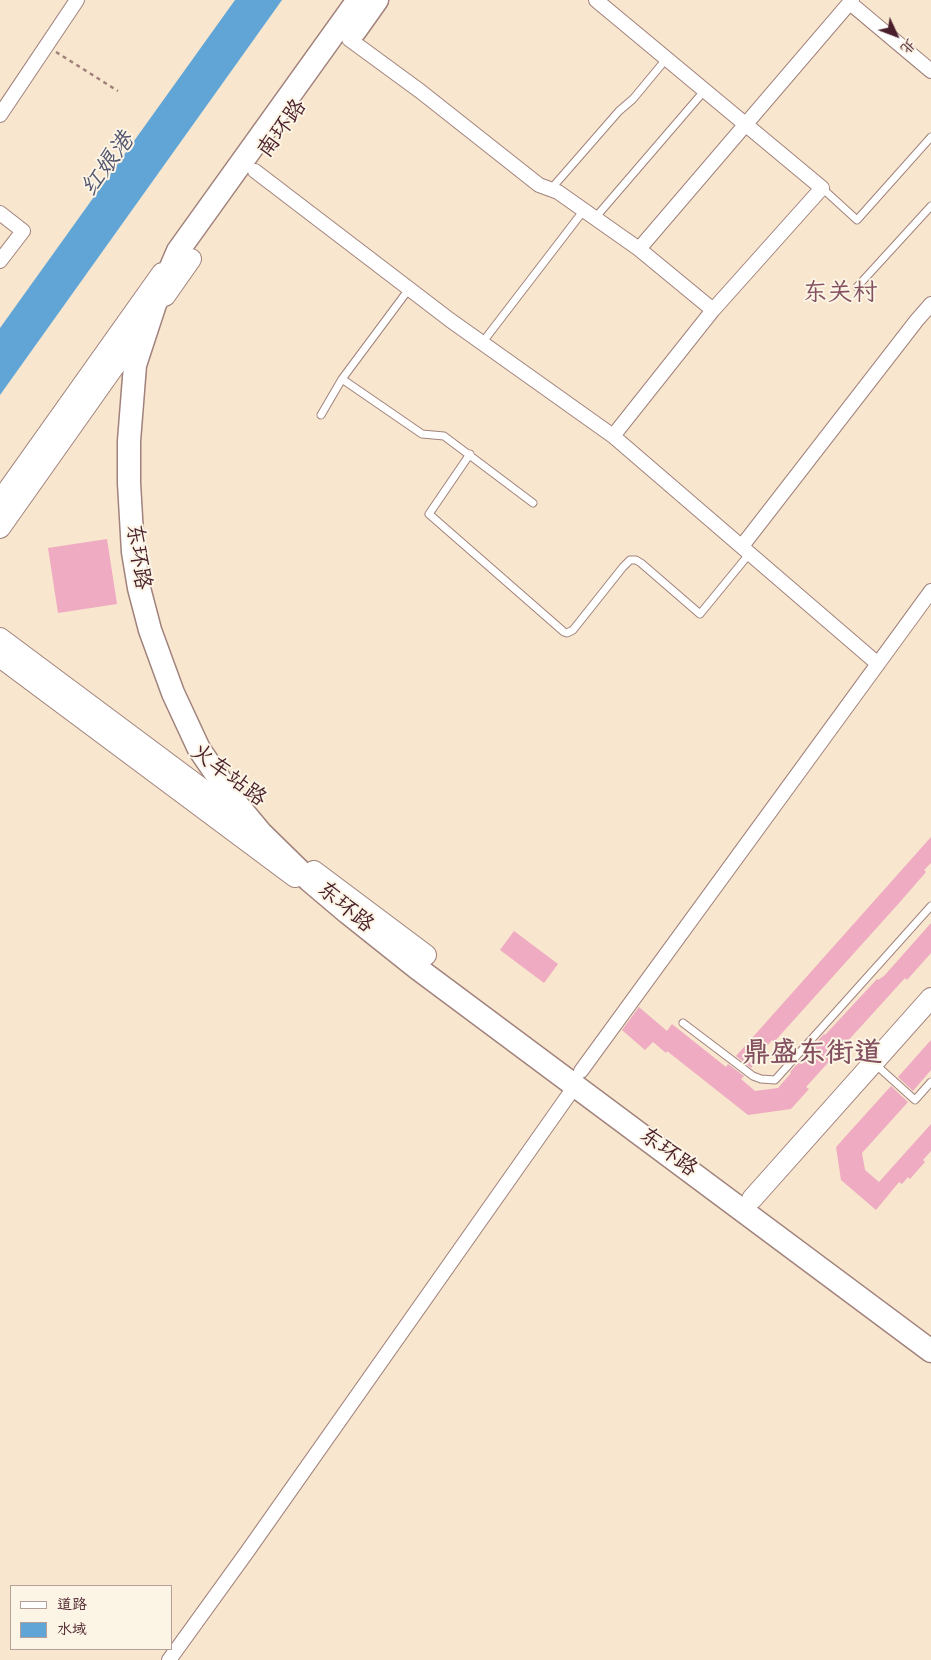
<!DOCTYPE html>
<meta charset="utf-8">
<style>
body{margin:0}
#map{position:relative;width:931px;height:1660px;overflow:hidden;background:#f8e6ce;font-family:"Indie Flower","LXGW WenKai TC",sans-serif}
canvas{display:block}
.legend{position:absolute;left:10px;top:1585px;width:162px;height:65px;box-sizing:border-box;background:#fcf5e5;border:1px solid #b59f9b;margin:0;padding:6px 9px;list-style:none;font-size:15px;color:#4a1f2b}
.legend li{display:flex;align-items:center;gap:10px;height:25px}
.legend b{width:25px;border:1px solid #b59f9b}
.north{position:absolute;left:871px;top:10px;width:50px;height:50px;-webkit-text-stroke:4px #fcf5e5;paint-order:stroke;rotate:133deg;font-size:14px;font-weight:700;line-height:20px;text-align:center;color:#4a1f2b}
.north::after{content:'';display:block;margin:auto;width:18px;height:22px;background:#4a1f2b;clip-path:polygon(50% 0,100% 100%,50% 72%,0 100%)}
</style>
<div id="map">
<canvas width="931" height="1660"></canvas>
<ul class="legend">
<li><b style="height:6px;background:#fff"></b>道路</li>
<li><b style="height:14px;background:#61a5d6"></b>水域</li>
</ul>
<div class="north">北</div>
</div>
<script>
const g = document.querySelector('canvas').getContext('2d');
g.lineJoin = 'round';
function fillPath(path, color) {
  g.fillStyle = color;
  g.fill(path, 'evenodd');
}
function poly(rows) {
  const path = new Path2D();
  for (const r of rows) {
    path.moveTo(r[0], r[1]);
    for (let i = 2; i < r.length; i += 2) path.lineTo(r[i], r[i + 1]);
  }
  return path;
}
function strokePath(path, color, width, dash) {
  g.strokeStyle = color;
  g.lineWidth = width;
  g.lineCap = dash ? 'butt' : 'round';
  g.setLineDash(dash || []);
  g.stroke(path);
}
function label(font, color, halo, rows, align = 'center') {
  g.font = font + ' "Indie Flower","LXGW WenKai TC",sans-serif';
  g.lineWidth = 4;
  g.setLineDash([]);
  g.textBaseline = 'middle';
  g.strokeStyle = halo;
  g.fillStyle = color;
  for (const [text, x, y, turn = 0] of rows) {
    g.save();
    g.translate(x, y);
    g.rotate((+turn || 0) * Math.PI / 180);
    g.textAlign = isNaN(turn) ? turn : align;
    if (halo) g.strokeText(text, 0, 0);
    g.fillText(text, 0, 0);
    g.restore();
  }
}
const water = poly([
 [235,0,282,0,0,395,0,328]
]);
const building = poly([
 [107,539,117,604,58,613,48,548],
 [931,837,931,863,924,870,926,872,900,902,774,1042,772,1040,759,1056,761,1057,751,1068,736,1056],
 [931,923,931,953,907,980,905,978,806,1087,809,1089,791,1109,748,1115,667,1051,666,1053,653,1042,645,1050,622,1030,639,1007,667,1031,672,1024,726,1067,728,1064,744,1076,741,1079,755,1091,778,1088,791,1073,790,1072,824,1034,825,1035,877,979,878,980,884,976],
 [514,931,558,964,544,983,500,950],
 [931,1040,931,1070,913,1091,898,1077],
 [891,1086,908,1102,862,1153,865,1170,879,1182,931,1124,931,1151,923,1160,925,1162,910,1179,908,1177,902,1184,899,1182,876,1210,841,1180,836,1147]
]);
const path = poly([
 [56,52,118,91]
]);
const service = poly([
 [822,188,857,220,931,137],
 [551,189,619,111,633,99,667,58],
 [595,218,705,90],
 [857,287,931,206],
 [482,343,584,210],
 [342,379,422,434,444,436,533,503],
 [321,415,342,379,409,289],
 [470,454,429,514,564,632,567,633,573,630,623,567,630,560,636,560,641,563,700,614,750,553],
 [683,1023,753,1076,761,1079,775,1080,931,906],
 [875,1064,915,1100,931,1082]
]);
const minor = poly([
 [596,0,822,188,713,310,613,436],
 [850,3,931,71],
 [349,39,420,91,539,185,558,192,639,249,713,310],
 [0,115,77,0],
 [255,171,450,320,613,436,878,664],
 [0,213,23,231,0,261],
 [639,249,852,0],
 [742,546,917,320,931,304],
 [581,1071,931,591],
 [169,1660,247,1552,575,1086]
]);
const secondary = poly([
 [165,296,191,259],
 [0,501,162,273],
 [0,528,145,323],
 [0,638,244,820],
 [0,657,295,877],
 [314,871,426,955],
 [752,1199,931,998]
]);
const primary = poly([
 [358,0,178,251,155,304,135,365,129,441,129,483,133,552,139,588,150,630,173,693,199,749,236,803,261,833,309,880,348,913,417,968,931,1351],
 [355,31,377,0]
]);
const streetNames = [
 ["南环路",284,130,-54],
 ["东环路",136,557,82],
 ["火车站路",227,777,37],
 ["东环路",344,909,40],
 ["东环路",667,1154,37]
];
const waterNames = [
 ["红娘港",110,166,-54]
];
const quarterNames = [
 ["东关村",840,296]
];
const districtNames = [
 ["鼎盛东街道",812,1056]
];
fillPath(water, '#61a5d6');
fillPath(building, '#eeabc1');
strokePath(service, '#a1827c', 9);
strokePath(minor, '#a1827c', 16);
strokePath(secondary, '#a1827c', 22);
strokePath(primary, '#a1827c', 25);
strokePath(path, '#a1827c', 2.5, [4, 4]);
strokePath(service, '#fff', 7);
strokePath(minor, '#fff', 14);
strokePath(secondary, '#fff', 20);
strokePath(primary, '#fff', 22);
label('22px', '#4a1f2b', '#fcf5e5', streetNames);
label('italic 24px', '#53556f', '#fcf5e5', waterNames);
label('25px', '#835060', '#fcf5e5', quarterNames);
label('bold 28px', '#835060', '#fcf5e5', districtNames);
</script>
